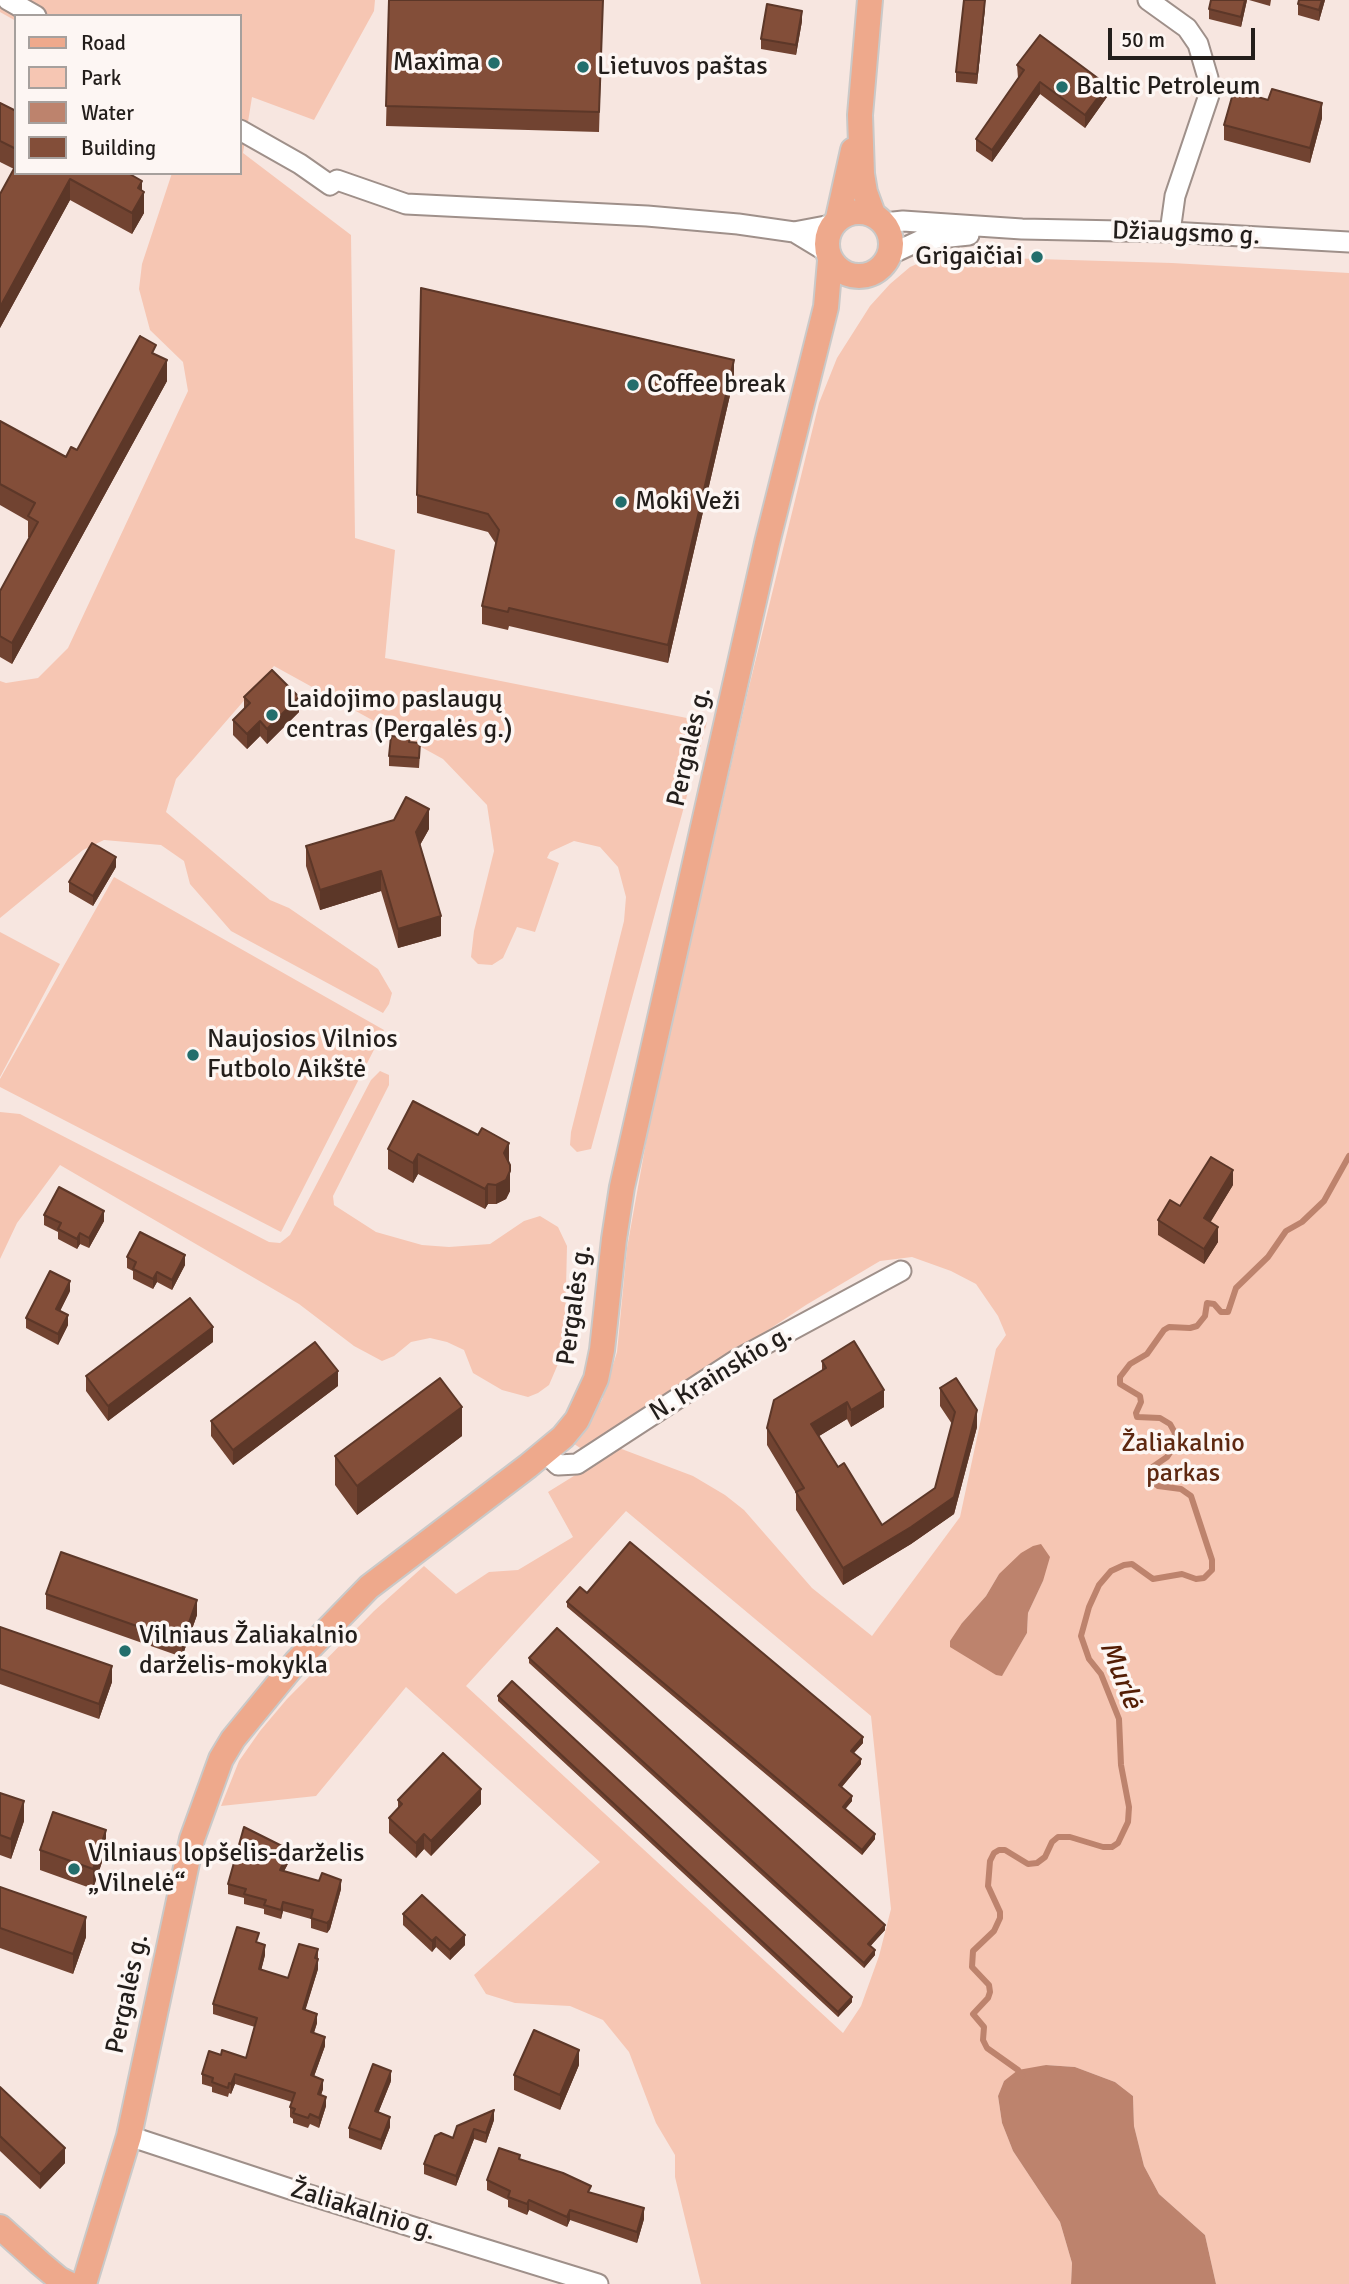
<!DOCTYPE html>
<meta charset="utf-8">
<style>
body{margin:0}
#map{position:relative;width:1349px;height:2284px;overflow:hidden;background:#f7e6e0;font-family:Signika,sans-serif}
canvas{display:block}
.legend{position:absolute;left:14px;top:14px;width:228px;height:161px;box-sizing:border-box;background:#fdf6f3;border:2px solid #a6a09d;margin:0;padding:9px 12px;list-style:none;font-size:21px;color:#231e1b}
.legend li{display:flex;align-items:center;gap:14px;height:35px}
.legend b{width:35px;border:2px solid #a6a09d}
.scale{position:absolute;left:1108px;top:28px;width:147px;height:32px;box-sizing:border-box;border:4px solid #231e1b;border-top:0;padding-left:9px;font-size:21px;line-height:24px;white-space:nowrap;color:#231e1b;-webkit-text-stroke:5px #fdf6f3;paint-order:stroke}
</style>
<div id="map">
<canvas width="1349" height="2284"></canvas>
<ul class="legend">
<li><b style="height:9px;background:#eea98c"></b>Road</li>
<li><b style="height:19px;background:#f6c6b3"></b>Park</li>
<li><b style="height:19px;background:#bd836d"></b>Water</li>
<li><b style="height:19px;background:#834e39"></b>Building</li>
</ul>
<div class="scale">50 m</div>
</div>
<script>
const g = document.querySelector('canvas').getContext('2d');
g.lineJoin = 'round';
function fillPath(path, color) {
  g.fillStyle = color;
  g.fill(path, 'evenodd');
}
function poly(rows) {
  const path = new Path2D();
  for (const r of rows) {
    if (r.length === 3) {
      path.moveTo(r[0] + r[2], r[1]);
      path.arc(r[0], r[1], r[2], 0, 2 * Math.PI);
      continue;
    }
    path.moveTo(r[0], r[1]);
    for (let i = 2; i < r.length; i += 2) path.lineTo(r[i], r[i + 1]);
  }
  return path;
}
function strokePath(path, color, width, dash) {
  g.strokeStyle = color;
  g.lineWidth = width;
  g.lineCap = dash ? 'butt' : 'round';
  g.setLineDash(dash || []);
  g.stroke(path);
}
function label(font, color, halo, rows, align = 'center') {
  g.font = font + ' Signika,sans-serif';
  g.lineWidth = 7;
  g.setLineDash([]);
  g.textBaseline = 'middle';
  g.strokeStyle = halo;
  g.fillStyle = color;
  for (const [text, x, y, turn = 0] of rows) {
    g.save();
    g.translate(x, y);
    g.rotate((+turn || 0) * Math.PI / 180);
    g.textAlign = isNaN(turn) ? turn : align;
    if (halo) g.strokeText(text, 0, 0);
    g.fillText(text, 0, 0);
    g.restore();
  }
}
const green = poly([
 [0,0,375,0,374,11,314,120,252,97,243,153,351,235,355,538,395,550,385,658,707,722,591,1149,577,1152,570,1145,571,1132,624,921,626,897,618,867,600,847,574,841,550,852,547,858,559,863,535,932,517,927,503,958,492,965,478,964,471,957,474,931,494,851,487,805,443,759,274,666,176,779,166,812,270,900,289,908,378,969,392,993,389,1004,383,1013,231,931,190,884,184,861,161,845,104,840,83,850,0,918,0,681,6,683,38,678,68,648,188,391,183,362,150,330,139,289,142,264,172,173,240,173,240,16,16,16,16,21,0,12],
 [935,256,1172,263,1349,273,1349,2284,1216,2284,1205,2235,1159,2194,1144,2166,1134,2126,1133,2096,1115,2082,1075,2067,1046,2065,1004,2081,998,2096,1002,2123,1013,2151,1060,2222,1072,2263,1071,2284,701,2284,675,2177,675,2155,656,2123,629,2052,603,2020,570,2006,515,2003,486,1994,474,1975,600,1862,406,1687,316,1796,221,1806,239,1761,260,1731,287,1699,374,1611,424,1566,456,1594,489,1572,518,1570,573,1537,548,1492,619,1448,693,1476,725,1495,744,1510,812,1588,872,1636,960,1517,996,1349,1006,1335,998,1316,976,1284,951,1271,912,1257,880,1261,806,1305,585,1451,574,1444,602,1400,617,1352,627,1248,652,1109,748,691,819,403,837,358,870,306,890,284,910,267],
 [626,1511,871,1716,891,1909,879,1956,861,2006,843,2033,466,1686],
 [999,1574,1043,1581,1028,1613,1027,1633,1002,1675,996,1675,962,1623,986,1596],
 [114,877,384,1030,281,1232,0,1087,0,1079],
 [0,932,60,964,0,1077],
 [380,1071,389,1075,389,1085,333,1196,334,1205,376,1232,422,1245,449,1247,490,1244,524,1221,540,1216,558,1227,567,1246,565,1331,558,1364,549,1385,538,1393,528,1397,502,1390,473,1373,464,1350,447,1342,430,1338,411,1342,394,1356,382,1361,354,1346,299,1304,60,1165,17,1223,0,1259,0,1112,20,1114,269,1242,280,1243,290,1235,371,1080]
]);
const water = poly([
 [1041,1544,1050,1557,1043,1581,1028,1613,1027,1633,1002,1676,996,1675,950,1647,950,1641,962,1623,986,1596,999,1574,1021,1553,1033,1546],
 [1046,2065,1075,2067,1115,2082,1133,2096,1134,2126,1144,2166,1159,2194,1205,2235,1216,2284,1071,2284,1072,2263,1060,2222,1013,2151,1002,2123,998,2096,1004,2081,1018,2070]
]);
const stream = poly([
 [1022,2076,1018,2070,987,2048,983,2040,984,2027,973,2014,988,1998,990,1992,989,1985,972,1967,973,1951,994,1931,1000,1918,1000,1912,988,1886,990,1861,994,1853,999,1850,1005,1850,1028,1864,1037,1863,1045,1857,1052,1842,1058,1837,1070,1837,1103,1847,1112,1847,1118,1843,1128,1822,1129,1807,1121,1765,1119,1719,1101,1674,1089,1659,1081,1636,1089,1607,1099,1585,1111,1571,1124,1565,1132,1564,1153,1579,1182,1574,1196,1579,1204,1578,1212,1570,1212,1560,1191,1496,1181,1489,1158,1486,1150,1479,1148,1472,1151,1468,1167,1457,1171,1451,1175,1433,1170,1424,1160,1418,1137,1417,1136,1413,1141,1402,1140,1396,1120,1384,1120,1377,1130,1364,1147,1354,1164,1330,1169,1327,1190,1328,1197,1326,1205,1316,1207,1303,1214,1304,1221,1312,1228,1312,1236,1288,1268,1257,1286,1231,1302,1222,1324,1201,1349,1156]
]);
const minor = poly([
 [8,0,36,16],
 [1148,0,1187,28,1198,44,1208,78,1209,95,1175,196,1170,232],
 [240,130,300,164,330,185,337,180,406,204,647,216,738,224,794,232,831,225],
 [884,223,903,221,1022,229,1170,232,1349,242],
 [794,232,827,252],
 [889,255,921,240,969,235],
 [545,1453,558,1465,577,1464,738,1359,901,1271],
 [129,2136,290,2189,598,2284]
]);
const major = poly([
 [870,0,860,115,862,174,865,192,873,214],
 [859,244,32],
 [838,218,853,150],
 [0,2227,40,2263,59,2279,69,2284],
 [84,2284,129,2136,192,1839,221,1759,233,1739,296,1662,369,1587,528,1466,563,1437,577,1420,596,1379,602,1350,614,1239,622,1187,767,543,826,307,830,261]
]);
const wall = poly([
 [389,0,603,0,599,132,386,126],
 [1247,0,1241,27,1209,19,1209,9],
 [1249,0,1271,0,1270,6],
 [1299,0,1325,0,1319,21,1298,15,1298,4],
 [985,8,977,84,956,82,956,72],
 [802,21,796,55,761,49,761,39],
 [1017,65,1107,97,1085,128,1040,94,992,162,976,151,976,139,1018,78],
 [0,103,16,111,16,173,128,173,142,181,142,190,144,192,144,213,132,234,70,200,0,328,0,194,14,169,0,162],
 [1322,118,1310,163,1224,140,1224,125],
 [156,355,167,381,12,664,0,657,0,591,29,538,28,537,28,521,0,505,0,421,66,457,77,450],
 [734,378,668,663,509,626,508,630,482,624,482,606,496,544,488,532,417,513,417,495],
 [244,697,299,712,267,744,260,736,247,749,233,735,233,720,244,709],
 [409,742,420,753,419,768,389,766,389,756],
 [429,829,420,845,441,936,398,948,381,891,320,910,306,866,306,846],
 [116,867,93,906,69,892,69,882],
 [388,1149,509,1163,510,1191,506,1199,496,1204,488,1204,485,1209,418,1174,413,1183,388,1169],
 [1233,1185,1210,1222,1218,1242,1204,1264,1158,1235,1158,1220,1180,1206],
 [44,1215,104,1221,89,1248,80,1244,77,1249,58,1239,58,1232,44,1225],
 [127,1257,185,1265,172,1290,157,1282,153,1289,133,1279,133,1271,127,1268],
 [70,1291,60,1311,68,1325,58,1345,26,1328,26,1318],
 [213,1342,108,1421,86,1391,86,1376],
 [822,1361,884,1407,851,1427,847,1419,819,1436,838,1467,882,1525,935,1488,952,1424,940,1406,940,1388,977,1427,954,1514,911,1544,843,1585,796,1510,796,1493,767,1445,767,1428,822,1371],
 [338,1386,233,1465,211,1436,211,1421],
 [462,1436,357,1515,335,1485,335,1456],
 [587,1593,863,1743,854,1753,861,1764,842,1787,852,1801,845,1809,875,1839,862,1855,567,1607,567,1602],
 [46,1594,197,1615,182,1657,46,1609],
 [0,1627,112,1682,99,1719,0,1684],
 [529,1658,885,1930,870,1946,875,1955,864,1968,529,1663],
 [498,1696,852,2002,838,2017,498,1701],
 [0,1793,24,1821,11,1859,0,1855],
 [398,1800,481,1804,431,1856,424,1849,416,1858,389,1833,389,1818,398,1809],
 [40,1850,106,1850,93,1889,40,1870],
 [290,1860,284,1871,341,1889,330,1929,327,1933,311,1928,311,1919,283,1911,281,1919,264,1914,264,1909,244,1904,244,1898,228,1894,228,1884],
 [0,1887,86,1937,73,1974,0,1948],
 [403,1914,465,1945,450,1960,436,1947,432,1952,403,1925],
 [259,1943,265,1955,261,1970,288,1978,318,1949,318,1969,305,2010,317,2023,314,2033,325,2046,314,2076,323,2089,321,2095,326,2106,319,2128,310,2124,308,2128,293,2123,293,2119,290,2117,290,2107,292,2102,235,2084,231,2094,229,2093,228,2097,212,2092,212,2087,202,2084,202,2074,221,2055,246,2058,255,2027,213,2014,213,2004],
 [579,2065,560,2110,514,2090,514,2075],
 [391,2081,378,2113,390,2127,381,2150,349,2138,349,2128],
 [0,2087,65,2163,40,2189,0,2151],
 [494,2120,486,2143,474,2139,456,2186,424,2174,424,2164,453,2138],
 [520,2159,644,2219,637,2243,570,2220,567,2227,529,2210,527,2215,508,2207,508,2200,487,2190,487,2180]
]);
const shadedWall = poly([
 [985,0,985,8,977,84,977,74],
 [1245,0,1247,0,1241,27,1241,17],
 [1322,0,1325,0,1319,21,1319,10],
 [802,11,802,21,796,55,796,45],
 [1040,82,1040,94,992,162,992,150],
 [1107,85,1107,97,1085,128,1085,115],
 [1322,103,1322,118,1310,163,1310,148],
 [70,179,70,200,0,328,0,307],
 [142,181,142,196,144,192,144,213,132,234,132,213,138,188],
 [167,360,167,381,12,664,12,643],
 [734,360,734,378,668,663,668,645],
 [299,697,299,712,267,744,267,729],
 [260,721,260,736,247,749,247,734],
 [429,809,429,829,416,852,416,832],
 [116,857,116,867,93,906,93,896],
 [381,871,381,891,320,910,320,890],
 [441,916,441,936,398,948,398,929],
 [509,1143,509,1163,504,1173,504,1153],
 [418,1154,418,1174,413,1183,413,1163],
 [1233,1170,1233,1185,1204,1233,1204,1218],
 [510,1171,510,1191,506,1199,496,1204,496,1185],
 [488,1184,488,1204,485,1209,485,1189],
 [104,1211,104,1221,89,1248,89,1238],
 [1218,1227,1218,1242,1204,1264,1204,1249],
 [80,1233,80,1244,77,1249,77,1239],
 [185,1255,185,1265,172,1290,172,1280],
 [157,1272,157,1282,153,1289,153,1279],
 [70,1281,70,1291,56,1319,56,1309],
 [68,1315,68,1325,58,1345,58,1334],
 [213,1327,213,1342,108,1421,108,1406],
 [338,1371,338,1386,233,1465,233,1450],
 [884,1390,884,1407,851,1427,851,1410],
 [847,1402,847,1419,811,1441,811,1424],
 [462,1407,462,1436,357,1515,357,1486],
 [977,1410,977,1427,954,1514,911,1544,843,1585,843,1568,954,1497],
 [197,1600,197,1615,182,1657,182,1642],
 [112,1666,112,1682,99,1719,99,1704],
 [863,1737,863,1743,851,1756,851,1751],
 [861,1759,861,1764,839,1790,839,1785],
 [481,1789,481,1804,431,1856,431,1841],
 [852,1796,852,1801,843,1812,843,1807],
 [24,1801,24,1821,11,1859,11,1839],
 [106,1830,106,1850,93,1889,93,1869],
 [424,1834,424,1849,416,1858,416,1843],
 [875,1834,875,1839,862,1855,862,1850],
 [290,1850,290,1860,280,1879,280,1870],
 [341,1880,341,1889,330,1929,327,1933,327,1923],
 [283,1902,283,1911,281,1919,281,1910],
 [86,1917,86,1937,73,1974,73,1954],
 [885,1925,885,1930,868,1949,868,1944],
 [465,1935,465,1945,450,1960,450,1950],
 [436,1937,436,1947,432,1952,432,1941],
 [265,1945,265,1955,259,1979,259,1969],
 [875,1950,875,1955,864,1968,864,1963],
 [318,1959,318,1969,303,2018,303,2009],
 [852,1997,852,2002,838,2017,838,2012],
 [317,2014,317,2023,311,2041,311,2032],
 [325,2037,325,2046,311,2085,311,2075],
 [579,2050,579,2065,560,2110,560,2095],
 [391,2071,391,2081,375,2121,375,2111],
 [235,2074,235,2084,231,2094,231,2084],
 [323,2080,323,2089,318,2104,318,2094],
 [326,2097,326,2106,319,2128,319,2118],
 [494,2110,494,2120,486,2143,486,2133],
 [390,2117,390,2127,381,2150,381,2140],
 [474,2129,474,2139,456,2186,456,2176],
 [65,2148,65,2163,40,2189,40,2174],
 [529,2200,529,2210,527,2215,527,2204],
 [644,2208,644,2219,637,2243,637,2232],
 [570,2210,570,2220,567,2227,567,2217]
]);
const building = poly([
 [389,0,603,0,599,112,386,106,389,0],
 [964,0,985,0,977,74,956,72,964,0],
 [1211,0,1245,0,1241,17,1209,9,1211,0],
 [1299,0,1322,0,1319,10,1298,4,1299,0],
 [767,4,802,11,796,45,761,39,767,4],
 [1040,35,1107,85,1085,115,1040,82,992,150,976,139,1024,70,1017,65,1040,35],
 [1272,89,1322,103,1310,148,1224,125,1234,90,1268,100,1272,89],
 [0,103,16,111,16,149,0,141,0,103],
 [16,165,16,173,128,173,142,181,138,188,144,192,132,213,70,179,0,307,0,194,16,165],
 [421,288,734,360,668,645,509,608,508,612,482,606,499,530,488,514,417,495,421,288],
 [140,336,156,345,152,353,167,360,12,643,0,636,0,591,38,522,28,516,35,503,0,484,0,421,66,457,71,447,77,450,140,336],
 [272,670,299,697,267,729,260,721,247,734,233,720,250,703,244,697,272,670],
 [391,736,410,738,409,742,420,743,419,758,389,756,391,736],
 [406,797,429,809,416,832,441,916,398,929,381,871,320,890,306,846,394,820,406,797],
 [92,843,116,857,93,896,69,882,92,843],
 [413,1101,478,1135,482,1128,509,1143,504,1153,510,1165,510,1171,506,1180,496,1185,488,1184,485,1189,418,1154,413,1163,388,1149,413,1101],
 [1211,1157,1233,1170,1204,1218,1218,1227,1204,1249,1158,1220,1170,1200,1180,1206,1211,1157],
 [59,1187,104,1211,89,1238,80,1233,77,1239,58,1229,61,1223,44,1215,59,1187],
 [140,1232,185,1255,172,1280,157,1272,153,1279,133,1269,136,1262,127,1257,140,1232],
 [50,1271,70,1281,56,1309,68,1315,58,1334,26,1318,50,1271],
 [190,1298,213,1327,108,1406,86,1376,190,1298],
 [854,1341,884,1390,851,1410,847,1402,811,1424,838,1467,844,1463,882,1525,935,1488,955,1412,940,1388,956,1378,977,1410,954,1497,911,1527,843,1568,796,1492,804,1488,767,1428,774,1400,826,1368,822,1361,854,1341],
 [315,1342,338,1371,233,1450,211,1421,315,1342],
 [440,1378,462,1407,357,1486,335,1456,440,1378],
 [630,1542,863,1737,851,1751,861,1759,839,1785,852,1796,843,1807,875,1834,862,1850,567,1602,580,1587,587,1593,630,1542],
 [61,1552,197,1600,182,1642,46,1594,61,1552],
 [0,1627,112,1666,99,1704,0,1669,0,1627],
 [557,1628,885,1925,868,1944,875,1950,864,1963,529,1658,557,1628],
 [512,1681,852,1997,838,2012,498,1696,512,1681],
 [443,1753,481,1789,431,1841,424,1834,416,1843,389,1818,402,1804,398,1800,443,1753],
 [0,1793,24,1801,11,1839,0,1835,0,1793],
 [53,1812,106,1830,93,1869,40,1850,53,1812],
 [244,1827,290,1850,280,1870,319,1881,322,1873,341,1880,330,1920,327,1923,311,1918,313,1910,283,1902,281,1910,264,1905,266,1900,244,1894,246,1889,228,1884,244,1827],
 [0,1887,86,1917,73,1954,0,1928,0,1887],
 [422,1895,465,1935,450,1950,436,1937,432,1941,403,1914,422,1895],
 [237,1927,259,1933,256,1942,265,1945,259,1969,288,1978,299,1944,318,1949,315,1958,318,1959,303,2009,317,2014,311,2032,325,2037,311,2075,323,2080,318,2094,326,2097,319,2118,310,2114,308,2118,293,2113,295,2109,290,2107,295,2093,235,2074,231,2084,229,2083,228,2088,212,2082,213,2078,202,2074,209,2051,221,2055,222,2050,246,2058,257,2018,213,2004,237,1927],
 [534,2030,579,2050,560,2095,514,2075,534,2030],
 [373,2064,391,2071,375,2111,390,2117,381,2140,349,2128,373,2064],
 [0,2087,65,2148,40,2174,0,2136,0,2087],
 [494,2110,486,2133,474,2129,456,2176,424,2164,435,2136,441,2133,453,2138,457,2126,494,2110],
 [499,2148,520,2155,519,2159,563,2173,591,2186,588,2192,644,2208,637,2232,570,2210,567,2217,529,2200,527,2204,508,2197,510,2191,487,2180,499,2148]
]);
const markers = [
 [494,63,7,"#236e6c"],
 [583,67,7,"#236e6c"],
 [1062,87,7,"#236e6c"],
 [1037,257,7,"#236e6c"],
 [633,385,7,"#236e6c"],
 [621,502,7,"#236e6c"],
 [272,715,7,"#236e6c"],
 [193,1055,7,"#236e6c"],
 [125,1651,7,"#236e6c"],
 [74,1869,7,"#236e6c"]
];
const poiNames = [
 ["Maxima",480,63,"right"],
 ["Lietuvos paštas",597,67],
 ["Baltic Petroleum",1076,87],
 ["Grigaičiai",1023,257,"right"],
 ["Coffee break",647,385],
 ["Moki Veži",635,502],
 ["Laidojimo paslaugų",286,700],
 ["centras (Pergalės g.)",286,730],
 ["Naujosios Vilnios",207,1040],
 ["Futbolo Aikštė",207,1070],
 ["Vilniaus Žaliakalnio",139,1636],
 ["darželis-mokykla",139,1666],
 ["Vilniaus lopšelis-darželis",88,1854],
 ["„Vilnelė“",88,1884]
];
const streetNames = [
 ["Džiaugsmo g.",1186,234,2],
 ["Pergalės g.",690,747,-77],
 ["Pergalės g.",575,1305,-82],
 ["N. Krainskio g.",721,1374,-31],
 ["Pergalės g.",128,1994,-78],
 ["Žaliakalnio g.",363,2211,17]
];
const parkNames = [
 ["Žaliakalnio",1183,1444],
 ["parkas",1183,1474]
];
const waterNames = [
 ["Murlė",1120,1675,68]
];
fillPath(green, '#f6c6b3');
fillPath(water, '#bd836d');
strokePath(stream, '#bd836d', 6);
strokePath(minor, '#9f908a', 23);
strokePath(major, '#cac9c8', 28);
strokePath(minor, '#fff', 19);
strokePath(major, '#eea98c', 24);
fillPath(wall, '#714331');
fillPath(shadedWall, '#5c3728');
fillPath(building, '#834e39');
strokePath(building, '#5c3728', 2);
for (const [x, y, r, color] of markers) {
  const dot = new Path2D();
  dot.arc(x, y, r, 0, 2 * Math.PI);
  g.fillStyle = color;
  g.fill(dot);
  strokePath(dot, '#fdf6f3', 2.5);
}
label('26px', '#231e1b', '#fdf6f3', poiNames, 'left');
label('26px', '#231e1b', '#fdf6f3', streetNames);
label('26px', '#5e2810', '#fdf6f3', parkNames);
label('italic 28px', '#541e05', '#fdf6f3', waterNames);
</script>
